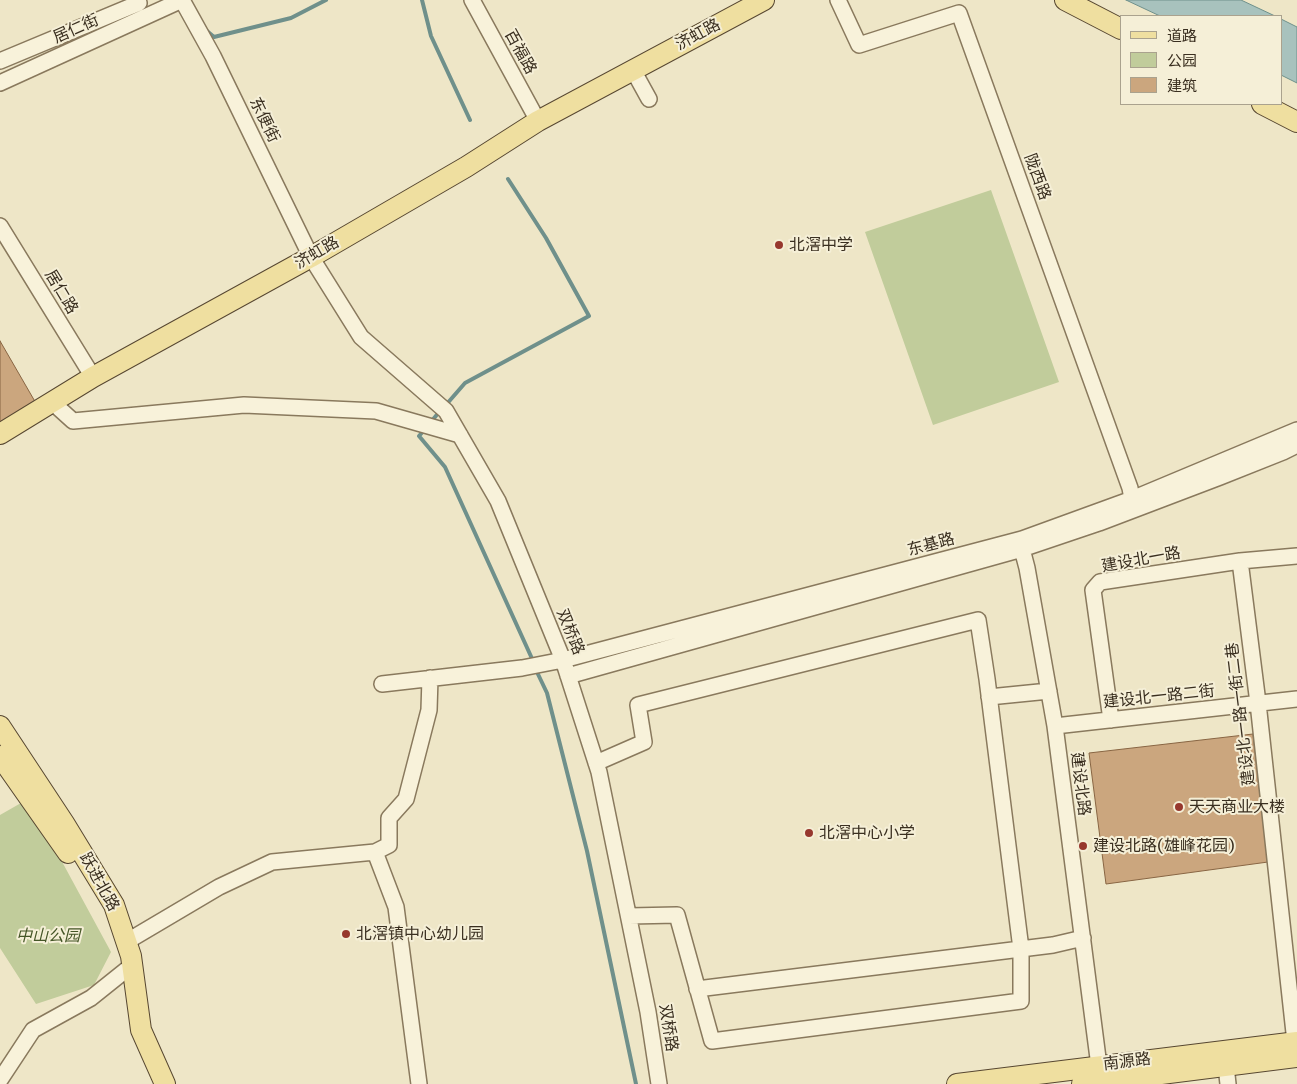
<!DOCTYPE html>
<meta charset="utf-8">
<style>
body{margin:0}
#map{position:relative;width:1297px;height:1084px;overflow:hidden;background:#eee6c7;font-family:Merriweather,"Noto Sans SC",serif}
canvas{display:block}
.legend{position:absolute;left:1120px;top:15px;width:162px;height:90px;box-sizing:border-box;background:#f5efd7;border:1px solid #aaa28e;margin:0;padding:6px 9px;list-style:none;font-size:15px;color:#3a2f20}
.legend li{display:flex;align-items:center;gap:10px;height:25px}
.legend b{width:25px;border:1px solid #aaa28e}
</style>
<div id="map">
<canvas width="1297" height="1084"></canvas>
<ul class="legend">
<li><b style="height:6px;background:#efdfa0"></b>道路</li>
<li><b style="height:14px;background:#c1cc9b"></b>公园</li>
<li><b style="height:14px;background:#cba67e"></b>建筑</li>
</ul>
</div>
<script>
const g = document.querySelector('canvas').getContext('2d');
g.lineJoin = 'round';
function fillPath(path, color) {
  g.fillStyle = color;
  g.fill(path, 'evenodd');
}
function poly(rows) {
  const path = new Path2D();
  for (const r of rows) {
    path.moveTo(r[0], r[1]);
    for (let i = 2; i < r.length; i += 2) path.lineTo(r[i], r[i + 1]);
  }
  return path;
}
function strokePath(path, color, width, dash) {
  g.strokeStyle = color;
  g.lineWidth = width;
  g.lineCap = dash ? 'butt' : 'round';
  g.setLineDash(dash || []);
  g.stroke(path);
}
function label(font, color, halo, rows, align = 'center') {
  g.font = font + ' Merriweather,"Noto Sans SC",serif';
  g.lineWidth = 4;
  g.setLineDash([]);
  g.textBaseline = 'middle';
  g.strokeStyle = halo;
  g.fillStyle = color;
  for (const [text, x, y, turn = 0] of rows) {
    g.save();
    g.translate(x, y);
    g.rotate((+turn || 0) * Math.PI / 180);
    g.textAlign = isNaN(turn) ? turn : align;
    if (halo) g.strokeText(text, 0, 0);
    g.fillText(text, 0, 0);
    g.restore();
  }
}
const green = poly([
 [991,190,1059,382,933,425,865,232],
 [28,799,111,952,94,985,36,1004,0,948,0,815]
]);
const water = poly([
 [1126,0,1241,0,1275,16,1160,16,1126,0],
 [1281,19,1297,27,1297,83,1281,75,1281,19]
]);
const stream = poly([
 [422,0,431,36,470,120],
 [207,31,214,37,291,18,326,0],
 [445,406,465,383,589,316,546,238,508,179],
 [430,423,440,411],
 [426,428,419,436,445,467,534,663],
 [536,670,547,693,587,851,636,1084]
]);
const building = poly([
 [0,341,37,405,0,422,0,341],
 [1253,734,1268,862,1106,884,1089,753,1253,734]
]);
const minor = poly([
 [182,0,213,56,311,257,361,337,446,411,498,501,563,660,599,772,648,1012,659,1084],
 [472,0,538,121],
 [838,0,859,45,959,13,1130,488,1132,499],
 [0,61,139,3,137,0],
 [633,70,649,99],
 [0,83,182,0],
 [0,226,93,377],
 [52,402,73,421,244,405,376,411,460,435],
 [1022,540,1022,549,1027,568,1055,726,1099,1066],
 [1240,561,1258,703,1295,1042],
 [568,676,1022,549,1099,523,1220,477,1283,452,1297,445],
 [382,684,522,668,563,660,1022,539,1132,499,1297,430],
 [989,697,1049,691],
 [1111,720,1093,590,1100,582,1240,561,1297,556],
 [1055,726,1297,699],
 [596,763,644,742,638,705,978,620,987,679,1021,949,1021,1001,712,1041,677,915,629,916],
 [126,942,219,887,272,862,375,852],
 [697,989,1053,945,1083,938],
 [1226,1066,1228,1084],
 [0,1080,33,1030,91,998,126,970],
 [419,1084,396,907,375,852,389,845,389,818,406,799,429,710,430,678]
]);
const major = poly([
 [1065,0,1121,29],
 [1262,104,1297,122],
 [0,434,93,377,311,257,466,167,538,121,764,0],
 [0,726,64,823,114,905,131,956,141,1030,165,1084],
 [0,756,68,853],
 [957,1084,1297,1042],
 [1082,1084,1297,1057]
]);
const markers = [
 [779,245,5,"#97382e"],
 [1179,807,5,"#97382e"],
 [809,833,5,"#97382e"],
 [1083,846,5,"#97382e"],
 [346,934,5,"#97382e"]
];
const streetNames = [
 ["居仁街",76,29,-24],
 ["济虹路",698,35,-28],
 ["百福路",520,52,61],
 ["东便街",264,120,64],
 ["陇西路",1037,177,70],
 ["济虹路",317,253,-30],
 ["居仁路",61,292,59],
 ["东基路",931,545,-15],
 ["建设北一路",1141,560,-10],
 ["双桥路",570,632,68],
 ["建设北一路二街",1159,697,-6],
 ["建设北一路一街二巷",1241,714,-97],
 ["建设北路",1080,784,83],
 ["跃进北路",99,882,61],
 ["双桥路",668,1028,81],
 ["南源路",1127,1062,-7]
];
const poiNames = [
 ["北滘中学",789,245],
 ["天天商业大楼",1189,807],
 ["北滘中心小学",819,833],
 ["建设北路(雄峰花园)",1093,846],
 ["北滘镇中心幼儿园",356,934]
];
const parkNames = [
 ["中山公园",48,936]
];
fillPath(green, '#c1cc9b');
fillPath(water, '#a8c2bd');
strokePath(water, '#6f908b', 1);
strokePath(stream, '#6f908b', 4);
fillPath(building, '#cba67e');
strokePath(building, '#886543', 1);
strokePath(minor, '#89795d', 18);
strokePath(major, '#574731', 22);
strokePath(minor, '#f8f2da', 15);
strokePath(major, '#efdfa0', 20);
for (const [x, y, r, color] of markers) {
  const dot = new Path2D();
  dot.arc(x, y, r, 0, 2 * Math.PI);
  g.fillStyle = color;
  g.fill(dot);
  strokePath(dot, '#f5efd7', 2);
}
label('16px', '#3a2f20', '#f5efd7', streetNames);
label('16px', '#3a2f20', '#f5efd7', poiNames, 'left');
label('italic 16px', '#455627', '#f5efd7', parkNames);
</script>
